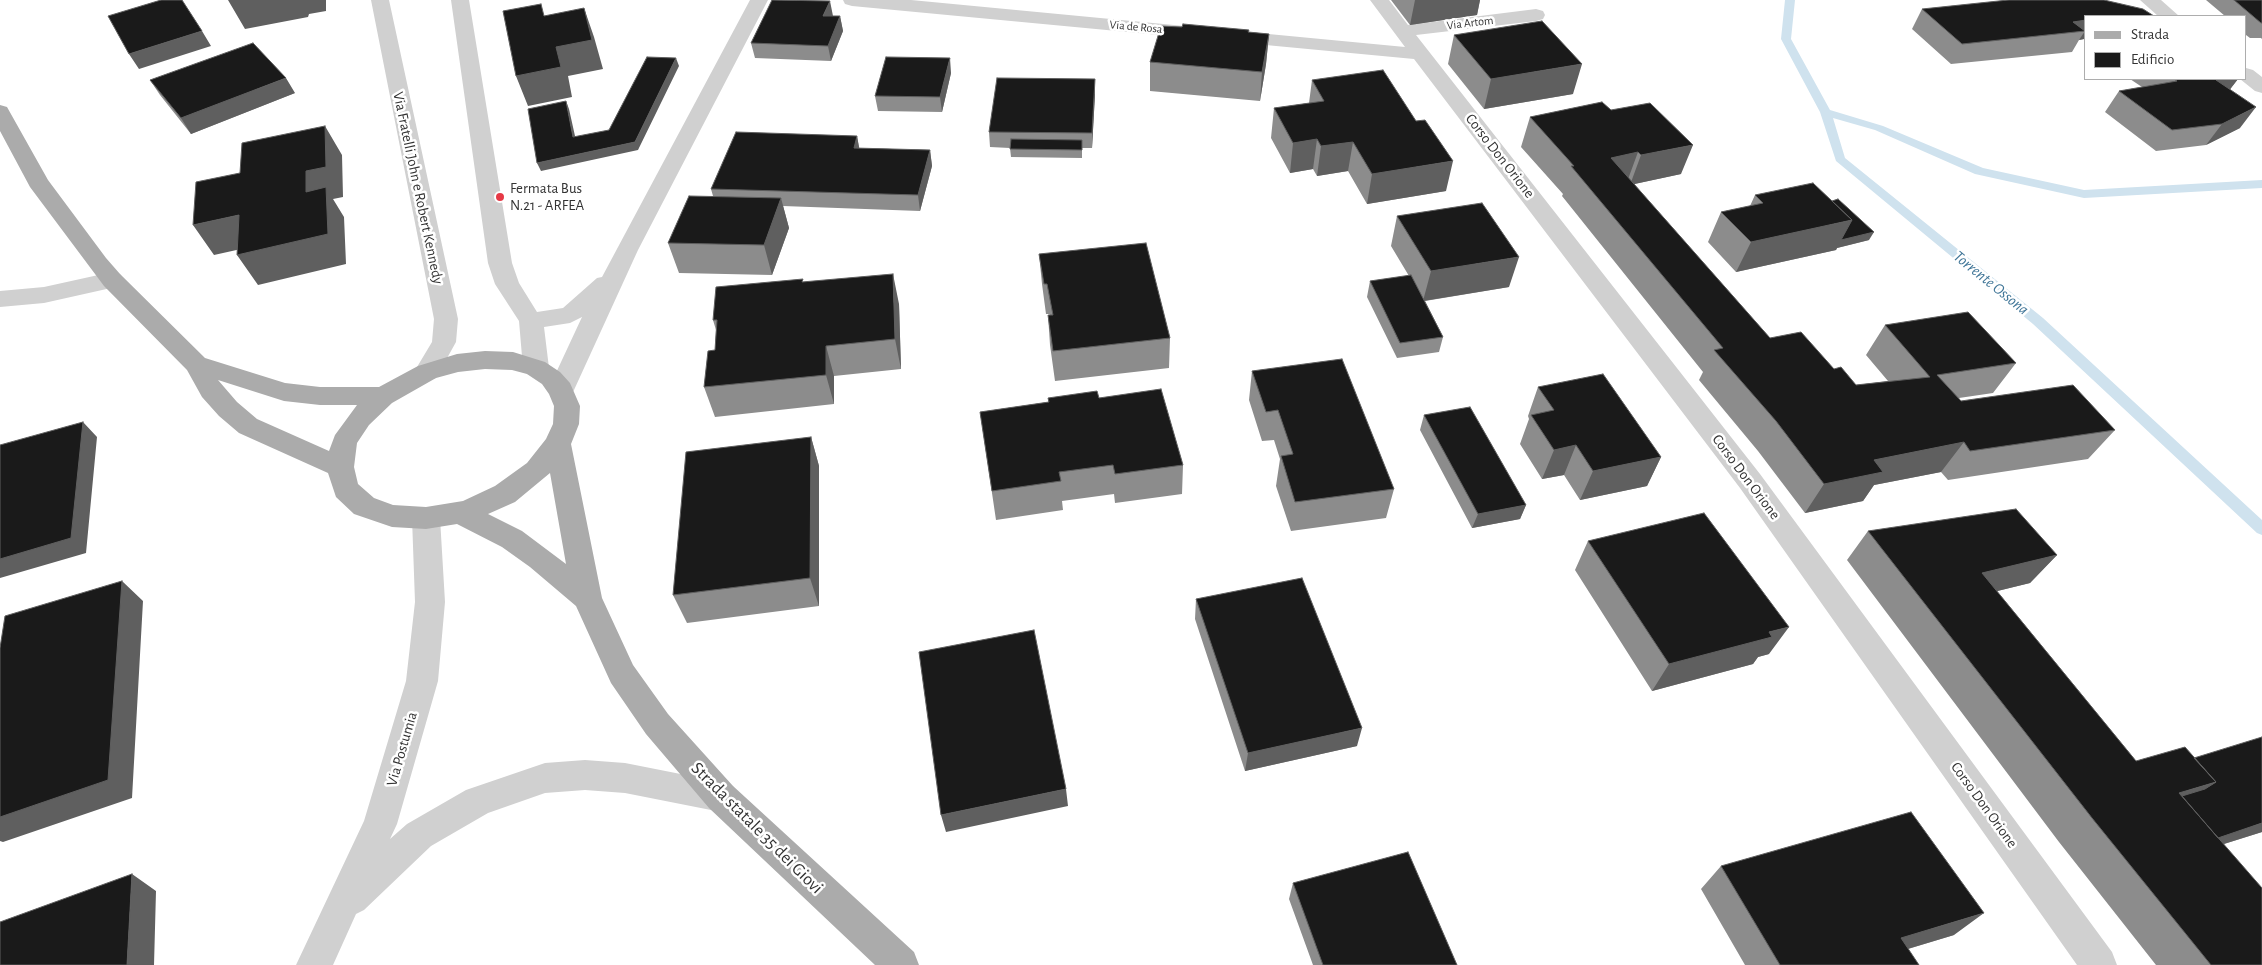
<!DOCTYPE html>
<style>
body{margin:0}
#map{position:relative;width:2262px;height:965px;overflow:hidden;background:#fff;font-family:"Alegreya Sans",sans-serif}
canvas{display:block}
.legend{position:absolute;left:2084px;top:15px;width:162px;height:65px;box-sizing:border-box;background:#fff;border:1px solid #adadad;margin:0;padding:6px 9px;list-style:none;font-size:15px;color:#333}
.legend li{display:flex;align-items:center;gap:10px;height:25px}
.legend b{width:25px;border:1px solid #adadad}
</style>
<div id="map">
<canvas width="2262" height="965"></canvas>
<ul class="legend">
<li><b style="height:6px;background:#ababab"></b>Strada</li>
<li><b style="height:14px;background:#1a1a1a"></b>Edificio</li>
</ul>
</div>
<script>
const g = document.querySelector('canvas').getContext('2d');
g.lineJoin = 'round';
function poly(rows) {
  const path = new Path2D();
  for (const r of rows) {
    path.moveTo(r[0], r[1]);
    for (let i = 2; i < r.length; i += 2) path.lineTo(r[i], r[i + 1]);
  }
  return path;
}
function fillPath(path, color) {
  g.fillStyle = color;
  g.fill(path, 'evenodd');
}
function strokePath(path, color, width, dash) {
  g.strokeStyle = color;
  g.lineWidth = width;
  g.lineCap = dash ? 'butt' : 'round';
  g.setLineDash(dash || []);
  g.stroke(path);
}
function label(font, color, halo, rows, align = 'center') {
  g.font = font + ' "Alegreya Sans",sans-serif';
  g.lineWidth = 5;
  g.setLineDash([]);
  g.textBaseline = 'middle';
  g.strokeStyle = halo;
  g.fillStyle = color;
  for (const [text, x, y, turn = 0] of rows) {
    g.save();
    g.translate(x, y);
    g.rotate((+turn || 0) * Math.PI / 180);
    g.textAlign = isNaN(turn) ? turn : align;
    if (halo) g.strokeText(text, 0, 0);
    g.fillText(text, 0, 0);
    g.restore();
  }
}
const stream = poly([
 [1785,0,1795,0,1791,39,1830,110,1883,126,1983,168,2084,190,2262,180,2262,188,2084,198,1975,174,1875,130,1833,118,1845,158,2043,318,2262,520,2262,535,2257,533,2033,324,1836,161,1820,112,1781,39,1785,0]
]);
const minor = poly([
 [371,0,389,0,458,319,456,342,436,378,427,381,418,378,414,372,432,342,434,319,371,0],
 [451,0,469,0,512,263,519,283,537,312,563,308,597,278,602,277,750,0,768,0,638,250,574,390,570,397,561,399,552,397,548,390,582,317,570,323,544,327,549,368,545,374,536,377,527,374,523,368,519,321,495,284,488,263,451,0],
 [843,0,911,0,1405,47,1370,0,1389,0,1408,25,1536,9,1543,11,1545,15,1543,19,1536,21,1416,35,1760,474,2112,952,2117,965,2077,965,1740,488,1414,59,852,6,845,4,843,0],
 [2140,0,2161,0,2179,16,2158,16,2140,0],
 [2246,68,2253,70,2262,77,2262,93,2255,91,2240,79,2246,79,2246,68],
 [112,272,120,274,124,280,120,286,44,303,0,307,0,291,44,287,112,272],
 [426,507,436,510,440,518,445,602,438,681,397,824,390,839,407,824,466,790,545,763,585,760,625,763,721,782,733,786,738,797,733,808,721,812,625,793,585,790,545,793,488,813,431,846,364,910,356,914,333,965,296,965,364,821,406,681,415,602,412,518,416,510,426,507]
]);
const major = poly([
 [0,105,7,107,48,180,106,258,120,274,205,358,285,383,320,387,379,387,418,366,457,354,485,351,513,352,545,362,560,372,570,383,580,406,579,424,571,444,602,598,633,665,668,714,733,786,914,952,919,965,875,965,709,808,646,734,611,683,576,606,530,567,502,547,457,524,426,529,392,527,354,514,336,497,328,473,239,433,219,416,202,397,187,370,104,286,30,187,0,131,0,105],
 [485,369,512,370,527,374,542,384,549,394,554,406,553,424,546,439,527,463,495,486,463,501,426,507,393,505,374,498,358,484,354,467,357,443,369,425,392,403,436,378,458,372,485,369],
 [218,380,284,401,320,405,357,405,335,435,329,451,257,419,237,402,218,380],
 [550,473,566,564,522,531,488,514,515,502,550,473]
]);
const wall = poly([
 [1391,0,1480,0,1477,15,1410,25],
 [2206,0,2262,0,2262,39,2261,38,2250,38,2246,35,2246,16,2225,16],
 [1922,9,2086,16,2086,41,2084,39,2079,40,2072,52,1951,64,1912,29],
 [832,16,840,16,843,31,831,61,755,58,751,43],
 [1182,27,1249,30,1249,32,1269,34,1266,64,1260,101,1150,91,1150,62],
 [1454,35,1573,94,1484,109,1448,64],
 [951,73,942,112,878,111,875,96],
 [2130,79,2238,79,2230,89,2240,128,2206,145,2156,151,2105,112,2119,91,2142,87],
 [150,80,295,93,191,134,160,95],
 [1312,80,1446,191,1367,204,1348,171,1317,176,1313,169,1290,173,1271,138,1274,108,1309,103],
 [1095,94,1092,148,1082,148,1082,158,1011,157,1010,148,990,147,989,132],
 [1602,102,1681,174,1634,184,1770,338,1834,369,1856,385,1888,381,1866,355,1885,325,2016,363,1993,393,1959,398,1961,401,2115,430,2088,459,1948,480,1941,472,1874,485,1863,501,1805,513,1758,451,1699,380,1703,372,1562,196,1563,194,1521,147,1530,117],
 [857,136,859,148,930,150,932,166,920,211,783,206,789,228,772,275,679,273,668,243,713,196,711,189],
 [1755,195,1869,240,1837,248,1836,250,1736,272,1708,242,1721,212,1750,206],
 [1397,216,1509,287,1425,301,1443,337,1439,352,1397,358,1367,297,1370,281,1409,276,1391,246],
 [1039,254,1170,338,1169,368,1055,381,1050,345,1048,315,1050,315,1049,314,1046,314,1042,284],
 [803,282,899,304,901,369,834,376,834,404,715,417,704,387,715,350,716,330,713,320],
 [1252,371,1394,489,1386,518,1291,531,1276,486,1280,459,1274,440,1262,441,1249,400],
 [1538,387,1661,457,1647,486,1580,500,1564,475,1542,479,1520,444,1529,419,1528,416],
 [1048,398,1099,398,1183,465,1182,494,1115,503,1114,494,1062,501,1063,510,996,520,980,412,1048,402],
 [1424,415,1526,505,1520,519,1472,528,1420,430],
 [811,437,819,466,819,606,687,623,673,595],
 [1868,531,2057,555,2030,583,1997,591,2136,761,2262,832,2224,844,2262,965,2156,965,2059,842,1847,560],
 [1588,541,1769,654,1758,657,1753,664,1652,691,1575,570],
 [1196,599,1357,746,1245,771,1195,619],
 [1721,866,1954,935,1908,949,1919,965,1745,965,1701,889],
 [1293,883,1457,965,1313,965,1289,899]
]);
const shadedWall = poly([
 [228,0,326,0,326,11,309,14,308,17,245,29],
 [1415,0,1480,0,1477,15,1410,25],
 [830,1,833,16,826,31,823,16],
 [584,8,594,37,603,69,568,76,572,97,528,106,516,76,556,47],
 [840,16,843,31,831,61,828,46],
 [2086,20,2086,36,2084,39,2079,40,2085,31,2073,22],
 [202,31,211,46,139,69,129,54],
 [1269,34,1266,64,1260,101,1262,72],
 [676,58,679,66,638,150,541,171,537,163,635,142],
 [950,58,951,73,942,112,940,97],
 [1582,64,1573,94,1484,109,1491,79],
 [286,78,295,93,191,134,181,118],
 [1095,79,1095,94,1092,148,1092,133],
 [2222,79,2238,79,2225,96,2216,80],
 [566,101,569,109,577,145,573,137],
 [2256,107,2240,128,2206,145,2222,124],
 [325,126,342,155,343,197,333,199,344,217,346,264,258,285,237,255,306,192,306,171],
 [857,136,860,152,854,148],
 [1317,139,1313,169,1290,173,1293,143],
 [1353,142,1348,171,1317,176,1321,146],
 [1693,145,1681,174,1630,185,1641,155],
 [930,150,932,166,920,211,918,195],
 [1638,152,1627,182,1611,158],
 [1453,161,1446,191,1367,204,1372,174],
 [781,198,789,228,772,275,764,245],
 [239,215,259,245,214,255,193,225],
 [1852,220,1874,232,1869,240,1837,248,1836,250,1736,272,1751,242],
 [1519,257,1509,287,1423,301,1431,271],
 [893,274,899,304,901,369,895,339],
 [826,346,834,376,834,404,826,375],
 [83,422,97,437,86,553,0,578,0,559],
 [811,437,819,466,819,606,810,578],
 [1964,442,1941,472,1874,485,1863,501,1805,513,1824,484,1874,460],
 [1576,445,1564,475,1542,479,1554,450],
 [1661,457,1647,486,1580,500,1593,471],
 [1526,505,1520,519,1472,528,1478,514],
 [2057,555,2030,583,1957,601,1982,573],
 [122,581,143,601,132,798,3,842,0,841,0,817],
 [1789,627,1769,654,1758,657,1753,664,1652,691,1669,664,1769,632],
 [1362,728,1357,746,1245,771,1248,753],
 [2216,782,2180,807,2179,793],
 [1066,789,1068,806,946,832,941,815],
 [2262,823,2262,832,2179,858,2205,842],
 [132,874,156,891,154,965,127,965],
 [1984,913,1954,935,1874,959,1901,938]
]);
const building = poly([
 [161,0,182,0,202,31,129,54,108,16,161,0],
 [772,0,830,1,823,16,840,16,828,46,751,43,772,0],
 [2008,0,2104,0,2143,9,2154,16,2086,16,2086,20,2073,22,2085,31,1962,44,1922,9,2008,0],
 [2234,0,2262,0,2262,23,2261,23,2234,0],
 [541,4,544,16,584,8,592,40,556,47,561,67,516,76,503,11,541,4],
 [1542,21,1582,64,1491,79,1454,35,1542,21],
 [1183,24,1249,30,1248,32,1269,34,1262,72,1150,62,1161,26,1182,27,1183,24],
 [253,43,286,78,181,118,150,80,253,43],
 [647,57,676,58,635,142,537,163,528,109,566,101,573,137,609,130,647,57],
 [886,57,950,58,940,97,875,96,886,57],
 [1383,70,1416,121,1425,120,1453,161,1372,174,1353,142,1321,146,1317,139,1293,143,1274,108,1324,101,1312,80,1383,70],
 [997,78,1095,79,1092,133,989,132,997,78],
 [2174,79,2222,79,2216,80,2256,107,2222,124,2172,130,2119,91,2177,81,2174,79],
 [1602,102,1611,110,1650,103,1693,145,1641,155,1638,152,1611,158,1770,338,1801,332,1834,369,1841,367,1856,385,1930,377,1885,325,1968,312,2016,363,1937,375,1961,401,2073,385,2115,430,1970,451,1964,442,1874,460,1883,472,1824,484,1776,421,1714,350,1723,348,1571,166,1574,166,1530,117,1602,102],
 [325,126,326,167,306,171,306,192,326,187,328,234,237,255,239,215,193,225,196,182,240,173,242,143,325,126],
 [736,132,857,136,854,148,930,150,918,195,711,189,736,132],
 [1011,139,1082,140,1082,150,1010,149,1011,139],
 [1813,183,1852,220,1751,242,1721,212,1763,203,1755,195,1813,183],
 [689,196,781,198,764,245,668,243,689,196],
 [1838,199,1874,232,1841,240,1852,220,1832,201,1838,199],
 [1482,203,1519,257,1431,271,1397,216,1482,203],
 [1146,243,1170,338,1053,351,1048,315,1053,315,1047,284,1044,284,1039,254,1146,243],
 [893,274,895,339,826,346,826,375,704,387,708,351,715,350,717,320,713,320,716,287,803,279,802,282,893,274],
 [1411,275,1443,337,1400,343,1370,281,1411,275],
 [1342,359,1394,489,1295,502,1281,456,1293,454,1278,410,1266,412,1252,371,1342,359],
 [1603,374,1661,457,1593,471,1576,445,1554,450,1531,415,1554,410,1538,387,1603,374],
 [1161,389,1183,465,1115,474,1113,465,1059,472,1061,481,992,491,980,412,1049,402,1048,398,1097,391,1099,398,1161,389],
 [1470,407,1526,505,1478,514,1424,415,1470,407],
 [83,422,71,538,0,559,0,445,83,422],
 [811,437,810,578,673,595,686,452,811,437],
 [2016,509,2057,555,1982,573,2136,761,2185,747,2216,782,2179,793,2262,888,2262,965,2211,965,2092,818,1868,531,2016,509],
 [1704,513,1789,627,1769,632,1772,637,1669,664,1588,541,1704,513],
 [1302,578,1362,728,1248,753,1196,599,1302,578],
 [122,581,108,780,0,817,0,648,5,616,122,581],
 [1034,630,1066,789,941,815,919,652,1034,630],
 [2262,737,2262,823,2218,838,2182,796,2205,789,2216,782,2194,758,2262,737],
 [1911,812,1984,913,1901,938,1919,965,1780,965,1721,866,1911,812],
 [1408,852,1457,965,1323,965,1293,883,1408,852],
 [132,874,127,965,0,965,0,922,132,874]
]);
const markers = [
 [500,197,5,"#e63946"]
];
const farStreetnames = [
 ["Via Artom",1470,23,-7],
 ["Via de Rosa",1136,27,5]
];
const streetNames = [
 ["Corso Don Orione",1500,156,52],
 ["Via Fratelli John e Robert Kennedy",418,188,78],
 ["Corso Don Orione",1746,477,53],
 ["Via Postumia",402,749,-74],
 ["Corso Don Orione",1984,805,54]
];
const poiNames = [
 ["Fermata Bus",510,188],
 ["N.21 - ARFEA",510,205]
];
const waterNames = [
 ["Torrente Ossona",1991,283,39]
];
const nearStreetnames = [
 ["Strada statale 35 dei Giovi",757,828,45]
];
fillPath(stream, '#cfe2ee');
fillPath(minor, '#d0d0d0');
fillPath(major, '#ababab');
fillPath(wall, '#8c8c8c');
fillPath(shadedWall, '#5f5f5f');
fillPath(building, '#1a1a1a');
strokePath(building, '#5f5f5f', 1);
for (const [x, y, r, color] of markers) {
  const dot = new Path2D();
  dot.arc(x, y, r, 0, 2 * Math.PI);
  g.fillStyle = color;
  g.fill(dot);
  strokePath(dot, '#fff', 2);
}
label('12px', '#333', '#fff', farStreetnames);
label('15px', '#333', '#fff', streetNames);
label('15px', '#333', '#fff', poiNames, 'left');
label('italic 16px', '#3f7597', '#fff', waterNames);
label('18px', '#333', '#fff', nearStreetnames);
</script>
